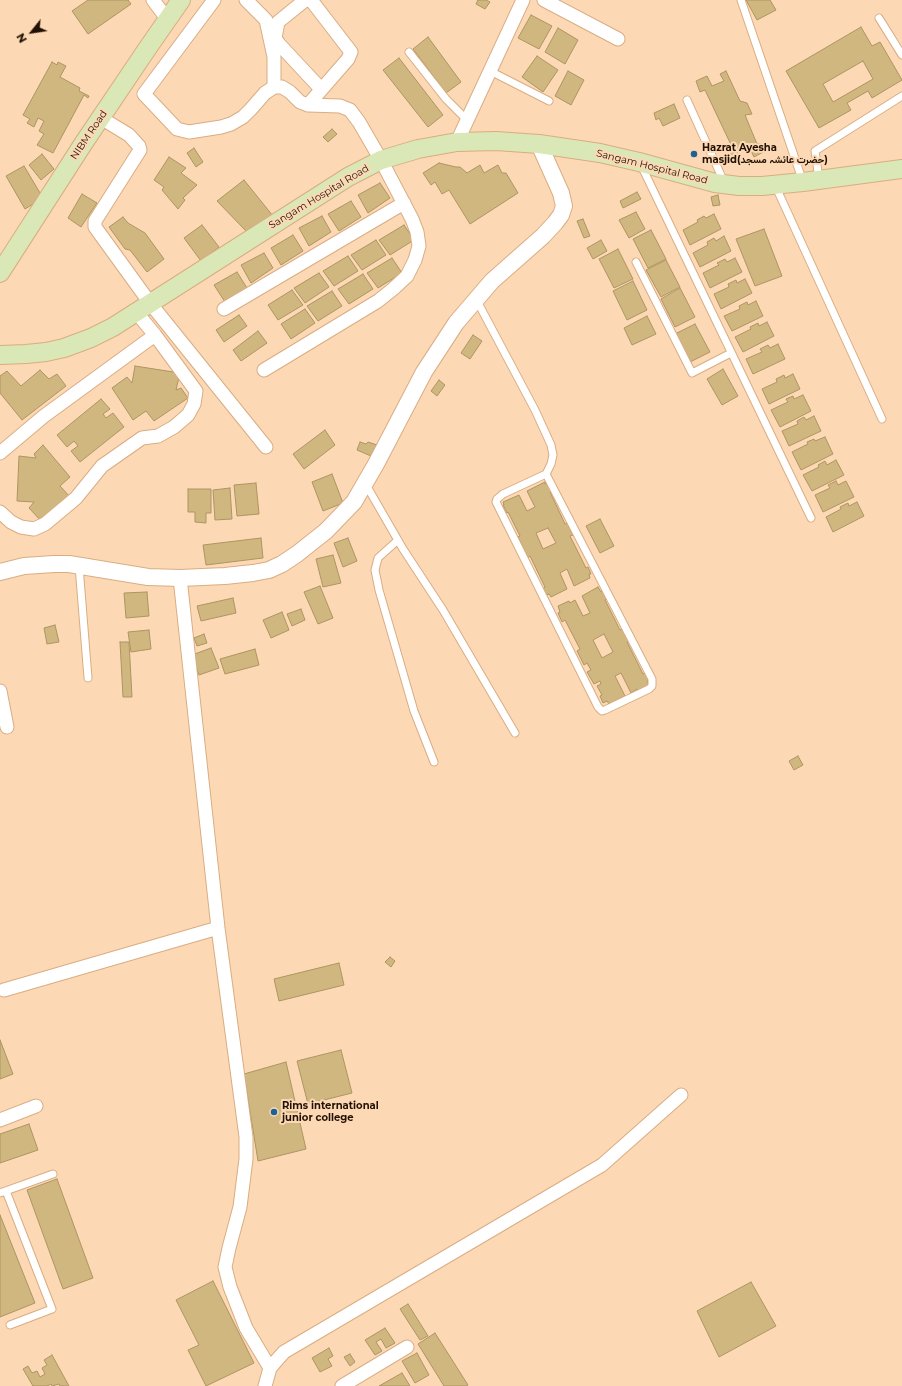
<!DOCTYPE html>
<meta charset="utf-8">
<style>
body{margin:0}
#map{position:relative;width:902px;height:1386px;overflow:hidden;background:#fdd8b5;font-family:Montserrat,sans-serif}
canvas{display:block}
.north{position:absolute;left:12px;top:12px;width:40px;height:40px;-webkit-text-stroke:3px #fdd8b5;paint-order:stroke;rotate:240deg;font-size:11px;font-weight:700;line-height:16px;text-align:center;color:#201102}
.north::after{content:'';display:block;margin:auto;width:14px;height:18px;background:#201102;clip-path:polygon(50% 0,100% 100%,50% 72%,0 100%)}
</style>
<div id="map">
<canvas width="902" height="1386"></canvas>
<div class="north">N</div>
</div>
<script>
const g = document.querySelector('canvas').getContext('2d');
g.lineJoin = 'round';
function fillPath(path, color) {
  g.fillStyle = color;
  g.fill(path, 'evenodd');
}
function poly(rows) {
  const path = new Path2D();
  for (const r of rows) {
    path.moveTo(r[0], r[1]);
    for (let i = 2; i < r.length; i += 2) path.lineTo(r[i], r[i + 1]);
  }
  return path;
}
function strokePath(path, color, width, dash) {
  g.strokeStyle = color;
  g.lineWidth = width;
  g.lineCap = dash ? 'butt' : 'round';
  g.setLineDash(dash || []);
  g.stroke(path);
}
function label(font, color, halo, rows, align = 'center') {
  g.font = font + ' Montserrat,Vazirmatn,sans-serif';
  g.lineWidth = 4;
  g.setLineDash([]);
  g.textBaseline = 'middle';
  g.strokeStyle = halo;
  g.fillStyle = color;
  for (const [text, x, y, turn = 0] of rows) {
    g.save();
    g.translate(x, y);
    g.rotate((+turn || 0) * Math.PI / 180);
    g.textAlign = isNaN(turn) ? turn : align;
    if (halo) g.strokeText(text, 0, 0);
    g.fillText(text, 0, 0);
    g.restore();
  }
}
const building = poly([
 [88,0,128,0,131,4,88,34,72,11,88,0],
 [478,0,486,0,490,2,485,9,476,4,478,0],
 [746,0,770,0,776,10,757,20,746,0],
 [531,15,552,26,539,49,518,38,531,15],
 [861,27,872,46,880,42,902,80,872,98,868,91,847,103,851,110,819,128,786,71,861,27],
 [863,61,873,79,833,102,823,84,863,61],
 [558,28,578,40,565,64,545,52,558,28],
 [428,37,461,82,446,93,413,49,428,37],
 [537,56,558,70,543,92,522,77,537,56],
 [399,58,443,115,428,127,383,70,399,58],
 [52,62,57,65,58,62,66,66,60,77,80,88,79,91,89,96,88,98,84,95,53,153,37,145,44,134,39,131,44,121,38,118,34,127,27,123,30,119,23,115,52,62],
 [568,71,584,80,571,105,555,96,568,71],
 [726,71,740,101,747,103,752,114,745,115,757,144,761,144,765,151,754,157,748,145,737,151,740,157,732,161,728,153,733,149,705,90,700,92,696,81,707,76,712,86,724,81,720,74,726,71],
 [674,104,680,118,663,126,659,118,656,120,654,113,674,104],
 [332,129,337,134,328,142,323,137,332,129],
 [194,148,203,162,196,167,187,153,194,148],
 [42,154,54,169,41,180,29,165,42,154],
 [169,157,186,168,181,173,197,185,183,198,185,200,178,209,162,190,164,187,154,180,169,157],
 [439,163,456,167,460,167,467,173,480,165,484,173,498,165,502,173,506,173,518,193,470,224,449,190,442,194,435,182,431,185,423,173,439,163],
 [24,166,43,198,25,209,6,176,24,166],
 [244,180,273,216,246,231,217,201,244,180],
 [380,183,390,198,368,213,358,195,380,183],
 [637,192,641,199,623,208,620,201,637,192],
 [82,194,97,203,81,227,68,218,82,194],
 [718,195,720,205,713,206,711,197,718,195],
 [351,201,361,217,339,231,328,214,351,201],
 [636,212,645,229,629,238,619,220,636,212],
 [714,214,721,229,690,245,683,230,698,222,697,220,704,216,706,218,714,214],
 [322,216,331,232,309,246,299,228,322,216],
 [123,217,128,223,145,233,164,259,147,272,130,250,125,249,109,227,123,217],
 [583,219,590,236,584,238,577,221,583,219],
 [202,225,219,247,201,261,184,238,202,225],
 [404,225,414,240,390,255,379,240,404,225],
 [764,229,782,276,755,286,736,239,764,229],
 [651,230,666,259,648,268,633,239,651,230],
 [293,235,303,251,281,265,271,248,293,235],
 [724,236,731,251,700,267,693,253,708,245,707,242,714,238,716,241,724,236],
 [376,240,386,255,362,270,351,255,376,240],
 [601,240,607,251,593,259,587,248,601,240],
 [618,249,633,279,614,288,599,259,618,249],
 [264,253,273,268,251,283,241,265,264,253],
 [348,256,358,271,334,286,323,271,348,256],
 [392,258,402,273,378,288,367,273,392,258],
 [735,258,742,272,710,288,703,273,719,265,717,263,725,259,727,262,735,258],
 [666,260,680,287,661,297,646,270,666,260],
 [237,272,247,288,225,302,214,285,237,272],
 [319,273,329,287,305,303,294,288,319,273],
 [363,274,373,289,349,304,338,289,363,274],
 [745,279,752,293,721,309,714,294,729,287,728,284,736,280,737,283,745,279],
 [633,281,647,310,627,320,613,291,633,281],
 [680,288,695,317,675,327,661,299,680,288],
 [292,290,303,305,278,320,268,305,292,290],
 [332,291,342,306,318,321,307,306,332,291],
 [756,301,763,316,732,331,724,316,740,309,739,306,747,302,748,305,756,301],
 [305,309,315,323,291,339,281,324,305,309],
 [239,315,247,326,224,342,216,330,239,315],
 [647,316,656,334,632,345,624,328,647,316],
 [767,322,774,336,743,352,735,337,751,329,750,327,758,323,759,326,767,322],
 [695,324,710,352,690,362,675,334,695,324],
 [258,331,267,343,241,361,233,350,258,331],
 [473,335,482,341,470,359,461,353,473,335],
 [778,344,785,359,753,374,746,359,762,352,760,349,768,345,770,348,778,344],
 [135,366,180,373,176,390,181,388,188,398,154,421,146,411,133,420,112,388,127,377,132,383,135,366],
 [723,369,738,396,722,405,707,379,723,369],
 [40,370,49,379,57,374,66,386,22,420,0,393,0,376,7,371,21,386,40,370],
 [793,374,800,389,769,404,762,389,777,382,776,379,784,375,785,378,793,374],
 [439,380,445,385,437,396,431,391,439,380],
 [803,395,811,411,780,427,771,410,788,402,786,399,793,396,794,399,803,395],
 [101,399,110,409,103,414,106,418,113,413,124,427,80,462,71,451,78,446,74,441,67,447,57,435,101,399],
 [814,416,821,431,789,446,782,431,798,424,797,421,804,417,806,420,814,416],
 [325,430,335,445,304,469,293,454,325,430],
 [825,437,833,454,801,470,792,452,808,444,807,442,814,439,815,441,825,437],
 [360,442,366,444,368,442,377,445,371,456,357,450,360,442],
 [43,445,70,477,60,486,71,498,42,522,29,508,34,502,17,501,19,456,36,458,34,454,43,445],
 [836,460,844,475,812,491,803,475,819,467,818,465,825,461,827,465,836,460],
 [332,474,343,503,323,511,312,482,332,474],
 [836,481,838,485,846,481,854,497,823,512,815,495,830,488,828,485,836,481],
 [545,482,545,484,548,483,553,491,550,492,565,524,567,523,573,535,570,536,586,568,588,567,591,574,589,574,590,578,574,586,567,569,560,573,567,589,551,597,549,594,546,595,543,589,545,587,530,556,528,558,518,537,520,536,508,512,507,513,503,505,504,505,503,502,519,495,527,511,535,507,527,491,545,482],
 [548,528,556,543,543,549,536,533,548,528],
 [256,483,259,514,237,516,234,485,256,483],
 [230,488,232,519,215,520,213,490,230,488],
 [188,489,211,489,211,513,206,513,206,523,195,522,195,512,188,512,188,489],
 [857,502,864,516,833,532,826,517,841,509,840,507,848,503,849,506,857,502],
 [600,519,614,546,600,553,586,526,600,519],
 [261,538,263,558,206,565,203,545,261,538],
 [348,538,357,561,343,567,334,543,348,538],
 [333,555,341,583,323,587,316,559,333,555],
 [320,586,333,618,318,624,304,592,320,586],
 [598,587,601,592,604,590,608,598,605,600,620,630,623,628,630,641,627,642,643,674,646,672,650,679,647,681,649,686,638,691,637,689,631,693,621,673,615,676,625,696,609,704,607,701,603,703,600,696,602,695,597,686,601,684,600,681,594,684,587,672,591,670,587,663,584,665,577,651,580,649,565,620,562,622,558,613,560,612,558,606,569,601,570,603,575,600,583,616,590,613,582,596,598,587],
 [604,634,613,652,602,658,593,640,604,634],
 [147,592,149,616,126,618,124,593,147,592],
 [233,598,236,613,201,621,197,606,233,598],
 [301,609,305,620,292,626,287,614,301,609],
 [282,612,289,630,271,638,263,620,282,612],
 [55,625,59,642,47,644,44,628,55,625],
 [149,630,151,649,131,652,128,632,149,630],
 [204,634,207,643,197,646,194,638,204,634],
 [120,642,129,642,132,697,123,697,120,642],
 [211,648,219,668,199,675,192,655,211,648],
 [255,649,259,665,225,674,220,659,255,649],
 [798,756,803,765,794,770,789,761,798,756],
 [390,957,395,961,391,967,385,962,390,957],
 [339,963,344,985,279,1001,274,979,339,963],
 [0,1040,13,1074,0,1079,0,1040],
 [341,1050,352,1093,308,1104,297,1061,341,1050],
 [286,1062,306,1149,258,1161,244,1074,286,1062],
 [29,1124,38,1150,0,1163,0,1134,29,1124],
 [57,1179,93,1278,63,1289,27,1190,57,1179],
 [0,1215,35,1303,0,1317,0,1215],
 [213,1281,254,1363,206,1386,188,1350,199,1345,176,1300,213,1281],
 [751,1282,776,1326,719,1357,697,1311,751,1282],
 [408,1304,428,1336,420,1340,400,1309,408,1304],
 [385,1328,395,1343,386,1348,381,1339,376,1342,382,1351,375,1355,365,1340,385,1328],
 [435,1333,468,1385,466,1386,444,1386,418,1344,435,1333],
 [329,1348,333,1356,328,1359,332,1366,320,1372,312,1358,329,1348],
 [417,1353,429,1375,415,1383,402,1361,417,1353],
 [350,1354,355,1362,350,1366,344,1357,350,1354],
 [52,1355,69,1386,60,1386,59,1384,52,1386,51,1384,47,1386,33,1386,23,1369,28,1366,32,1373,37,1371,40,1377,45,1374,42,1368,47,1365,44,1360,52,1355],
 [402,1373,410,1386,379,1386,402,1373]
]);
const service = poly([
 [741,0,803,182],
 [879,18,902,55],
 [409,52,446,99,467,120],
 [490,71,549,101],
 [687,100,724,182],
 [641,165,811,518],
 [819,179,815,151,902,96],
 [775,185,882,419],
 [636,262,692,373,731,353],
 [476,299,535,410,551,445,553,455,551,464,546,474,652,679,652,686,649,689,605,710,602,711,598,707,496,502,497,499,503,494,546,474],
 [365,483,403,549,443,610,515,733],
 [398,540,378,558,375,570,379,590,414,711,434,762],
 [79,566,88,678],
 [6,1191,52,1309,10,1325],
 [0,1193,53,1174]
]);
const minor = poly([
 [153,0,168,20],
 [214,0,144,94,177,129,189,132,221,127,231,124,243,117,251,109,265,93,274,87,282,87,290,92,300,102,308,105,340,106,350,110,359,122,381,160,412,219,417,232,419,246,415,260,407,276,393,289,378,301,264,370],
 [246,0,266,20,274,57,274,87],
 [309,0,304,1,278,22,275,38,279,44,321,89],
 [544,0,618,39],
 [308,105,348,59,351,52,311,0],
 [101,118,129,135,139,146,140,150,95,221,95,227,150,303,266,447],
 [457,142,523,0],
 [224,309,404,203],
 [0,453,44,416,155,335],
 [0,512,11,522,21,527,34,529,45,524,76,498,102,466,142,438,158,436,174,427,188,415,194,404,196,391,155,335,136,312],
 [180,578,218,928,246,1137,246,1159,240,1207,229,1248,225,1267,230,1287,246,1328,270,1368],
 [0,691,7,727],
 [4,990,218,928],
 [0,1120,36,1106],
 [265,1386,270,1368,276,1361,284,1352,602,1165,681,1095],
 [342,1386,407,1347]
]);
const tertiary = poly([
 [0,572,24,566,54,564,69,564,148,577,180,578,225,576,253,573,269,570,282,564,297,554,326,531,354,502,376,464,424,372,456,323,492,281,543,236,555,223,561,215,564,206,561,193,539,144]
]);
const secondary = poly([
 [0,273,83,144,147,49,181,0],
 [0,355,26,354,46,352,64,348,91,338,113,327,348,177,381,160,418,149,457,142,496,141,539,144,600,153,639,162,715,183,739,186,762,186,803,182,902,169]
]);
const markers = [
 [694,154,4,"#1b6296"],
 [274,1112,4,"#1b6296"]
];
const streetNames = [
 ["NIBM Road",89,135,-56],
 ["Sangam Hospital Road",652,167,14],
 ["Sangam Hospital Road",319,197,-31]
];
const poiNames = [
 ["Hazrat Ayesha",702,148],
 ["masjid(حضرت عائشہ مسجد)",702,160],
 ["Rims international",282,1106],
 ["junior college",282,1118]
];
fillPath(building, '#d0b780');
strokePath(building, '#ad9560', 1);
strokePath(service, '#d9ad82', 9);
strokePath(minor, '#d9ad82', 15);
strokePath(tertiary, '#d9ad82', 18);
strokePath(secondary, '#d9ad82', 20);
strokePath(service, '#fff', 7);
strokePath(minor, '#fff', 13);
strokePath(tertiary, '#fff', 16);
strokePath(secondary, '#dae7b6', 18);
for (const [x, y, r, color] of markers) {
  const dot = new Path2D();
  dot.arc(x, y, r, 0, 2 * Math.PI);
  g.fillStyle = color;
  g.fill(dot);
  strokePath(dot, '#fdd8b5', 1.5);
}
label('10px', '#201102', '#fdd8b5', streetNames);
label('bold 10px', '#201102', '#fdd8b5', poiNames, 'left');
</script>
